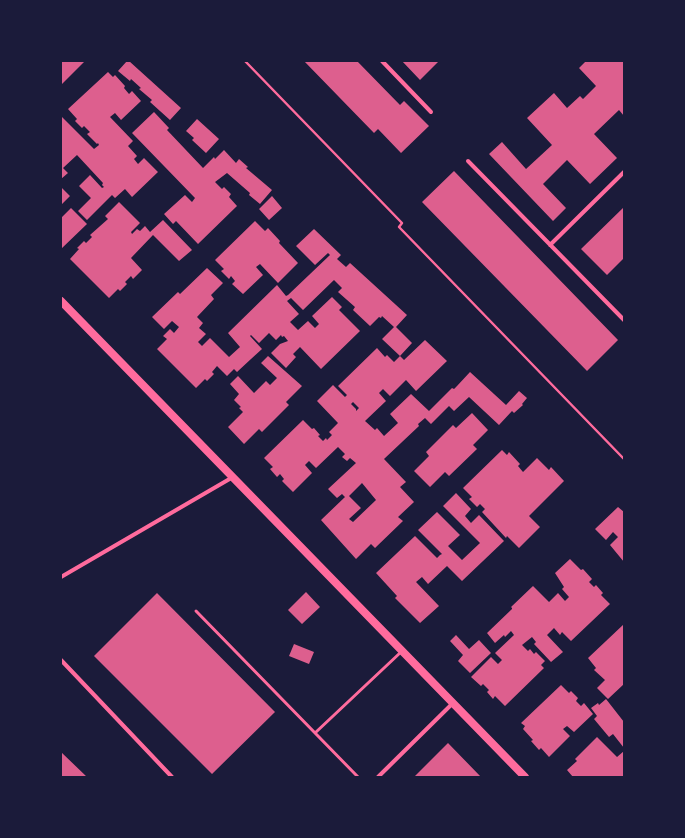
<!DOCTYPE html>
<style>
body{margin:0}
#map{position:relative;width:685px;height:838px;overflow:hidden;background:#1b1b3a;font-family:Lato,sans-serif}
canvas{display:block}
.frame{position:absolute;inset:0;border:62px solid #1b1b3a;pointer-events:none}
</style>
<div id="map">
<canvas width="685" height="838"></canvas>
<div class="frame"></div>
</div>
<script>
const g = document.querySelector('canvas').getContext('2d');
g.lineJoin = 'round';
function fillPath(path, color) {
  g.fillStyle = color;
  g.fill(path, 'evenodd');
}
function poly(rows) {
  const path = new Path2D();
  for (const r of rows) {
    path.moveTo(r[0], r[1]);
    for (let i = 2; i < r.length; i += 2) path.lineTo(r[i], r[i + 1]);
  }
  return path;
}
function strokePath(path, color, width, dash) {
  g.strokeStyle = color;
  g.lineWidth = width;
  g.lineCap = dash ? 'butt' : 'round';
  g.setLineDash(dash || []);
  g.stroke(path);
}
const building = poly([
 [61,61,85,61,61,85],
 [127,61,129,61,181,108,170,120,150,102,152,100,139,89,141,88,131,79,130,81,118,71],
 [304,61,357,61,400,105,404,101,429,126,401,153,378,129,374,133],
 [402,61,439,61,420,80],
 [586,61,624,61,624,116,619,110,594,134,617,158,590,184,567,160,543,184,566,208,553,221,489,154,502,142,526,169,552,145,527,118,554,93,567,108,580,96,583,99,596,86,579,68],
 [108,72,113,77,115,75,125,86,124,88,129,94,132,91,141,101,121,120,115,113,110,117,133,141,128,146,137,156,134,159,138,164,144,158,158,172,132,197,125,189,115,198,112,195,87,220,78,211,91,198,79,186,90,175,102,188,104,187,102,185,103,183,77,155,63,168,68,173,61,179,61,116,94,149,99,145,98,143,97,144,87,134,90,132,84,126,82,128,75,121,77,119,68,109],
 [154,112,169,128,167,130,203,168,214,157,215,159,224,150,236,163,239,159,248,167,246,168,272,190,260,204,249,195,250,193,227,173,215,182,222,189,224,187,231,194,229,197,237,206,198,244,176,221,173,224,164,214,185,195,192,202,195,198,132,133],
 [197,119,219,139,206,153,192,140,194,138,186,131],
 [454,171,618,340,587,371,422,202],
 [61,187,70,196,61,205],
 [272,196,282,208,269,220,259,209],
 [119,202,140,223,131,232,132,234,137,229,140,231,145,226,150,232,163,220,192,250,179,261,153,235,131,258,142,270,133,279,131,276,125,282,127,284,120,291,118,289,109,298,70,259,79,249,77,248,84,241,86,243,92,237,90,235,108,219,105,216],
 [624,207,624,258,607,275,581,249],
 [71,208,87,224,61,249,61,218],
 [255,221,265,231,268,228,280,241,279,243,298,263,278,283,260,264,256,267,263,275,243,294,232,284,235,281,231,276,229,279,221,271,224,269,215,260],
 [314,229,341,255,337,259,346,267,350,263,407,315,396,327,412,343,400,356,382,339,394,327,382,316,381,318,379,317,370,326,353,310,355,307,338,292,342,288,334,280,303,310,291,298,287,301,299,314,290,322,298,330,308,321,315,328,319,324,312,316,332,297,342,307,339,310,360,331,321,369,300,347,293,354,296,357,286,368,271,353,280,344,288,341,284,336,282,337,281,335,276,340,269,333,259,343,251,335,250,336,262,349,251,359,237,372,234,369,227,376,217,366,212,372,214,374,207,381,205,379,196,388,157,349,167,339,163,336,170,329,174,333,179,327,172,321,164,329,152,317,178,292,180,294,207,268,223,283,211,295,214,299,197,317,203,323,199,328,206,334,198,342,202,346,210,338,229,357,240,347,228,333,277,285,286,296,288,295,330,255,328,253,315,265,296,246],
 [425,340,447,361,416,391,406,380,390,396,383,389,379,393,386,401,365,421,375,430,377,428,384,436,398,423,390,414,411,394,429,411,452,388,454,389,457,386,470,372,506,405,519,391,527,398,522,404,523,405,514,413,512,411,499,425,469,397,454,411,449,406,431,424,425,418,418,424,419,426,384,459,406,482,400,487,414,502,398,517,403,521,375,548,371,544,356,559,321,520,345,497,342,494,337,498,328,489,356,463,350,458,347,461,342,457,345,454,338,447,316,468,309,461,305,465,312,473,293,492,282,481,284,479,280,474,277,477,270,469,273,467,264,458,303,420,312,429,314,428,320,435,318,436,323,441,326,438,327,440,332,435,329,432,338,423,317,401,333,385,345,397,347,395,338,386,377,348,385,357,387,355,394,362,400,356,404,360],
 [353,402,359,408,356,411,356,409,351,404],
 [362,483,376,500,353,522,349,519,361,508,349,496],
 [268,356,302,386,286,402,289,405,262,432,259,429,244,444,228,427,243,412,239,408,241,407,234,400,239,394,230,384,238,376,254,393,266,381,270,385,277,378,261,363],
 [472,413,488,430,473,445,477,449,449,476,445,472,430,487,414,471,429,456,426,452,453,425,456,428],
 [502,450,507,455,509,452,520,464,518,466,523,472,537,458,549,470,551,467,564,481,529,516,540,527,519,548,507,536,506,538,482,512,485,509,480,504,477,507,469,499,472,497,463,488],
 [456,493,471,509,465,516,471,523,479,515,504,541,462,581,447,566,428,584,422,577,416,582,439,606,420,623,395,598,397,596,376,573,415,536,437,558,440,555,442,554,418,530,437,512,460,535,448,546,462,560,480,543,443,506],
 [618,507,624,512,624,562,610,545,618,537,613,532,606,540,595,529],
 [570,559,581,570,583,569,592,579,589,582,594,587,596,585,603,593,601,595,610,604,571,641,562,632,560,635,554,628,547,635,563,652,551,662,534,644,536,642,532,637,522,645,528,651,530,649,534,654,536,652,545,661,541,665,544,668,505,706,495,696,493,699,487,692,489,690,483,684,481,686,471,677,491,657,498,664,502,660,495,653,514,635,511,631,505,637,504,635,495,643,487,633,512,609,512,608,511,607,533,586,549,602,558,593,565,601,569,597,562,589,564,587,555,573],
 [306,592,320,607,302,624,288,610],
 [157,593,275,712,212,774,94,656],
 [624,624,624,684,608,699,597,688,605,680,594,670,596,668,588,658],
 [456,635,469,649,479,640,491,653,470,673,458,661,463,655,450,641],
 [294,644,314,652,309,664,289,656],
 [561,685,569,693,571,691,578,698,576,701,581,706,584,703,593,714,574,732,567,726,563,729,570,736,549,757,541,748,539,750,531,741,533,740,523,729,525,726,521,723],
 [606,699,624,722,624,748,613,734,609,737,594,719,597,716,591,708,598,703,599,705],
 [597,737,617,757,624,751,624,777,573,777,567,770,577,761,575,759],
 [448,743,481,777,414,777],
 [61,752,87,777,61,777]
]);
const path = poly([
 [245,61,402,223,399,227,624,459]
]);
const service = poly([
 [196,611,358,777],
 [315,733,401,652]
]);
const minor = poly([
 [382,61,431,112],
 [468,161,624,320],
 [550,245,624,172],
 [61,577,233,477],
 [61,660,172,777],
 [378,777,453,703]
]);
const secondary = poly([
 [61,301,525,777]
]);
fillPath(building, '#dd5f8e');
strokePath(path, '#ff6b9d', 2.5);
strokePath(service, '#ff6b9d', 3);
strokePath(minor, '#ff6b9d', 4);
strokePath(secondary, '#ff6b9d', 8);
</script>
